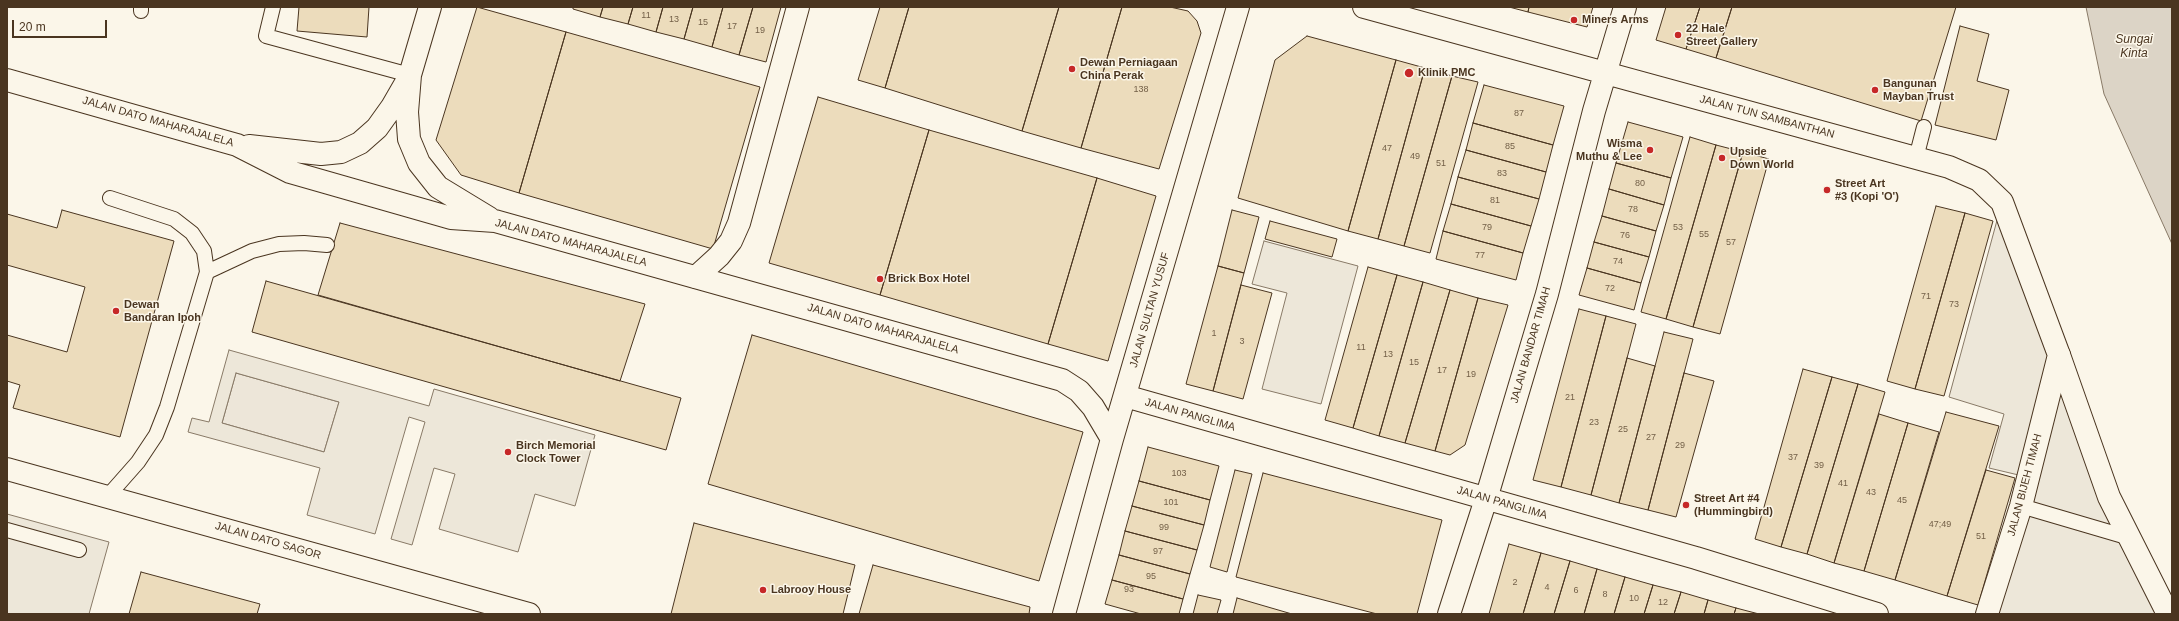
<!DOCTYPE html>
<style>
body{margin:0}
#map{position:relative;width:2179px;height:621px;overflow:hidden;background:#fbf6e9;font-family:Arial,sans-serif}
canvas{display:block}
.frame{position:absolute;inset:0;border:8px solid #4a3520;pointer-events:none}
.scale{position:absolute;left:12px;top:20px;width:95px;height:18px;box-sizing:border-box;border:2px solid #4a3520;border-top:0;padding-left:5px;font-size:12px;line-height:14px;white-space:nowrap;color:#4a3520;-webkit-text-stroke:3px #fbf6e9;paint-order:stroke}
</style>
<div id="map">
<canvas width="2179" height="621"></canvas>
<div class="frame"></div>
<div class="scale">20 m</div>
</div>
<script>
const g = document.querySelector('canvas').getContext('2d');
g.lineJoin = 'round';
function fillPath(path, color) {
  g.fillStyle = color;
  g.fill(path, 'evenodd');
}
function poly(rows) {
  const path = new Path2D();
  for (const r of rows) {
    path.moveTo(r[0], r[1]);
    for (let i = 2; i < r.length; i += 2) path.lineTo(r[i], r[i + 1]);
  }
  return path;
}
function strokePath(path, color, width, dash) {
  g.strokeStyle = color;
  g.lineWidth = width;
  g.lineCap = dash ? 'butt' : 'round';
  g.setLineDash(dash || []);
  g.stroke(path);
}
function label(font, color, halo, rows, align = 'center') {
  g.font = font + ' Arial,sans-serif';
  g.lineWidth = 3;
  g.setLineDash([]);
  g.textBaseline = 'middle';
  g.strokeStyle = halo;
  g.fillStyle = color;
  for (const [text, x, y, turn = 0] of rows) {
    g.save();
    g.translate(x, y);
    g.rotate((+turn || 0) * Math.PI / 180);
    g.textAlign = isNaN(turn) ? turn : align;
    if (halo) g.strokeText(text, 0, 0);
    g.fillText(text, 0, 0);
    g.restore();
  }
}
const green = poly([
 [236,373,339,402,324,452,222,423,236,373]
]);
const parking = poly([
 [2002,202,2059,355,2168,614,1987,614,2027,477,1989,468,2004,414,1949,397,2002,202],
 [1264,241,1358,266,1321,404,1262,389,1287,293,1252,284,1264,241],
 [229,350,429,406,434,389,595,435,575,506,535,494,518,552,439,529,455,474,434,468,412,545,391,539,425,422,409,417,375,534,307,515,320,468,188,432,192,418,209,422,229,350],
 [236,373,339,402,324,452,222,423,236,373],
 [7,514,109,542,89,614,7,614,7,514]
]);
const water = poly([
 [2086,7,2172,7,2172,244,2104,94,2086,7]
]);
const building = poly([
 [299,7,369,7,367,37,297,31,299,7],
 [477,7,566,32,519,193,461,175,436,140,477,7],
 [573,7,603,7,600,17,573,9,573,7],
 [603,7,633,7,628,24,600,17,603,7],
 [633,7,663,7,656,32,628,24,633,7],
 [663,7,693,7,684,39,656,32,663,7],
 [693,7,723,7,712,47,684,39,693,7],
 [723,7,753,7,739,55,712,47,723,7],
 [753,7,781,7,766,62,739,55,753,7],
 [880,7,909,7,885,88,858,80,880,7],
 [909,7,1059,7,1022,131,885,88,909,7],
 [1059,7,1122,7,1081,148,1022,131,1059,7],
 [1122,7,1170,7,1188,11,1197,21,1201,33,1159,169,1081,148,1122,7],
 [1509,7,1529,7,1528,12,1509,7],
 [1529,7,1593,7,1587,27,1528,12,1529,7],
 [1666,7,1700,7,1686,49,1656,40,1666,7],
 [1700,7,1732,7,1716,58,1686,49,1700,7],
 [1732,7,1956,7,1921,121,1716,58,1732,7],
 [1960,26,1989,34,1977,81,2009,90,1996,140,1935,125,1960,26],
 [566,32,760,87,713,249,519,193,566,32],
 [1307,36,1396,60,1348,231,1238,198,1275,60,1307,36],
 [1396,60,1425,68,1378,239,1348,231,1396,60],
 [1425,68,1452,76,1404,246,1378,239,1425,68],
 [1452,76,1478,82,1430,253,1404,246,1452,76],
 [1484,85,1564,106,1553,145,1473,123,1484,85],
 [818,97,929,130,880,295,769,263,818,97],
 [1628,122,1683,137,1671,178,1616,163,1628,122],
 [1473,123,1553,145,1546,172,1466,150,1473,123],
 [929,130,1097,178,1048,344,880,295,929,130],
 [1690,137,1716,145,1666,319,1641,312,1690,137],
 [1716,145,1743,152,1693,327,1666,319,1716,145],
 [1466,150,1546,172,1539,199,1458,177,1466,150],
 [1743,152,1769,159,1720,334,1693,327,1743,152],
 [1616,163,1671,178,1664,205,1609,189,1616,163],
 [1458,177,1539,199,1531,226,1451,204,1458,177],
 [1097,178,1156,196,1108,361,1048,344,1097,178],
 [1609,189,1664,205,1656,231,1602,216,1609,189],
 [1451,204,1531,226,1523,253,1443,231,1451,204],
 [1936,206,1965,213,1915,389,1887,381,1936,206],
 [62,210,174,241,120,437,13,408,20,385,7,381,7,335,67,352,85,287,7,265,7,214,57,228,62,210],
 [1232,210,1259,217,1244,273,1218,266,1232,210],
 [1965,213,1993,221,1944,396,1915,389,1965,213],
 [1602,216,1656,231,1649,257,1594,242,1602,216],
 [1270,221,1337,239,1332,257,1265,239,1270,221],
 [340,223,645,304,620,381,318,295,340,223],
 [1443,231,1523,253,1516,280,1436,259,1443,231],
 [1594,242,1649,257,1641,283,1587,268,1594,242],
 [1218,266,1244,273,1213,391,1186,384,1218,266],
 [1368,267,1397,275,1353,428,1325,420,1368,267],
 [1587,268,1641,283,1634,310,1579,295,1587,268],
 [1397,275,1423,282,1379,436,1353,428,1397,275],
 [266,281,681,398,666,450,252,332,266,281],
 [1423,282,1450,290,1405,443,1379,436,1423,282],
 [1241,285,1272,293,1243,399,1213,391,1241,285],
 [1450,290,1478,298,1435,451,1405,443,1450,290],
 [1478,298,1508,305,1465,445,1450,455,1435,451,1478,298],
 [1579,309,1606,316,1561,487,1533,480,1579,309],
 [1606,316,1636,324,1591,495,1561,487,1606,316],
 [1664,332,1693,339,1648,510,1619,503,1664,332],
 [752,335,1083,432,1039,581,708,484,752,335],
 [1627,358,1655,366,1619,503,1591,495,1627,358],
 [1803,369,1832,377,1781,547,1755,539,1803,369],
 [1684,373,1714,381,1676,517,1648,510,1684,373],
 [1832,377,1858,384,1807,554,1781,547,1832,377],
 [1858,384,1885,392,1834,563,1807,554,1858,384],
 [1946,412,1999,426,1947,596,1895,580,1946,412],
 [1879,414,1908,423,1864,571,1834,563,1879,414],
 [1908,423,1939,432,1895,580,1864,571,1908,423],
 [1148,447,1219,466,1210,500,1139,481,1148,447],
 [1235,470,1252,474,1227,572,1210,567,1235,470],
 [1986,470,2015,478,1978,605,1947,596,1986,470],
 [1263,473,1442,520,1417,614,1377,614,1236,577,1263,473],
 [1139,481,1210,500,1204,525,1132,506,1139,481],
 [1132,506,1204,525,1197,550,1125,531,1132,506],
 [694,523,855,565,843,614,671,614,694,523],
 [1125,531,1197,550,1190,574,1119,555,1125,531],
 [1509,544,1541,553,1523,614,1489,614,1509,544],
 [1541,553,1570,561,1554,614,1523,614,1541,553],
 [1119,555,1190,574,1183,599,1112,580,1119,555],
 [1570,561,1597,569,1584,614,1554,614,1570,561],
 [873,565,1030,607,1029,614,859,614,873,565],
 [1597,569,1625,577,1614,614,1584,614,1597,569],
 [141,572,260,604,257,614,129,614,141,572],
 [1625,577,1653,585,1644,614,1614,614,1625,577],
 [1112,580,1183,599,1179,614,1141,614,1105,604,1112,580],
 [1653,585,1681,592,1674,614,1644,614,1653,585],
 [1681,592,1708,600,1704,614,1674,614,1681,592],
 [1198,595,1221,600,1217,614,1193,614,1198,595],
 [1237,598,1292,614,1233,614,1237,598],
 [1708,600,1736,608,1734,614,1704,614,1708,600],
 [1736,608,1759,614,1734,614,1736,608]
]);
const lane = poly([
 [141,7,141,11],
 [273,7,266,36,410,75],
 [1916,158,1924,127],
 [207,272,252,251,279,244,304,243,327,245],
 [108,496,138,462,156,435,167,407,207,272,204,251,192,233,174,219,110,198],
 [2021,506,2130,538],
 [7,530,79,550]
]);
const street = poly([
 [696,277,719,256,731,241,739,223,798,7],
 [2059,355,2109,497,2168,614]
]);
const secondary = poly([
 [430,7,410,75,407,112,409,139,419,163,438,187,489,218],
 [1364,7,1949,167,1979,180,2002,202,2059,355,2021,506,1987,614],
 [7,80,237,145,290,172,451,218,495,221,1062,380,1079,391,1093,407,1112,439],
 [249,146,321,154,341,152,360,143,377,128,392,107,407,81],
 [1125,396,1696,558,1877,614],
 [7,469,529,614],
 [1064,614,1112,439,1238,7],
 [1449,614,1486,499,1547,294,1594,111,1625,7]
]);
const markers = [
 [1574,20,4,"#c62828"],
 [1678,35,4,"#c62828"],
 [1072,69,4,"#c62828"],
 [1409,73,5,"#c62828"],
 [1875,90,4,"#c62828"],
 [1650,150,4,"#c62828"],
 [1722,158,4,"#c62828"],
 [1827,190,4,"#c62828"],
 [880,279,4,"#c62828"],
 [116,311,4,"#c62828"],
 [508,452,4,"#c62828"],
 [1686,505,4,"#c62828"],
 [763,590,4,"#c62828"]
];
const numberNames = [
 ["11",646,16],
 ["13",674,20],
 ["15",703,23],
 ["17",732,27],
 ["19",760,31],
 ["138",1141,90],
 ["87",1519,114],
 ["85",1510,147],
 ["47",1387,149],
 ["49",1415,157],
 ["51",1441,164],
 ["83",1502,174],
 ["80",1640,184],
 ["81",1495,201],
 ["78",1633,210],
 ["79",1487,228],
 ["53",1678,228],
 ["55",1704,235],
 ["76",1625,236],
 ["57",1731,243],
 ["77",1480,256],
 ["74",1618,262],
 ["72",1610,289],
 ["71",1926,297],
 ["73",1954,305],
 ["1",1214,334],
 ["3",1242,342],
 ["11",1361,348],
 ["13",1388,355],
 ["15",1414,363],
 ["17",1442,371],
 ["19",1471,375],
 ["21",1570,398],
 ["23",1594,423],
 ["25",1623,430],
 ["27",1651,438],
 ["29",1680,446],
 ["37",1793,458],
 ["39",1819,466],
 ["103",1179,474],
 ["41",1843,484],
 ["43",1871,493],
 ["45",1902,501],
 ["101",1171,503],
 ["47;49",1940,525],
 ["99",1164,528],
 ["51",1981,537],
 ["97",1158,552],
 ["95",1151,577],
 ["2",1515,583],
 ["4",1547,588],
 ["93",1129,590],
 ["6",1576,591],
 ["8",1605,595],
 ["10",1634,599],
 ["12",1663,603]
];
const poiNames = [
 ["Miners Arms",1582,20],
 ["22 Hale",1686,29],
 ["Street Gallery",1686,42],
 ["Dewan Perniagaan",1080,63],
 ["China Perak",1080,76],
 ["Klinik PMC",1418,73],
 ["Bangunan",1883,84],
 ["Mayban Trust",1883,97],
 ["Wisma",1642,144,"right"],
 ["Muthu & Lee",1642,157,"right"],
 ["Upside",1730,152],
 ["Down World",1730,165],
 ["Street Art",1835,184],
 ["#3 (Kopi 'O')",1835,197],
 ["Brick Box Hotel",888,279],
 ["Dewan",124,305],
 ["Bandaran Ipoh",124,318],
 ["Birch Memorial",516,446],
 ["Clock Tower",516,459],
 ["Street Art #4",1694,499],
 ["(Hummingbird)",1694,512],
 ["Labrooy House",771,590]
];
const streetNames = [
 ["JALAN TUN SAMBANTHAN",1767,117,15],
 ["JALAN DATO MAHARAJALELA",158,122,16],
 ["JALAN DATO MAHARAJALELA",571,243,15],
 ["JALAN SULTAN YUSUF",1150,310,-74],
 ["JALAN DATO MAHARAJALELA",883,329,16],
 ["JALAN BANDAR TIMAH",1531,345,-74],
 ["JALAN PANGLIMA",1190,415,16],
 ["JALAN BIJEH TIMAH",2025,485,-75],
 ["JALAN PANGLIMA",1502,503,16],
 ["JALAN DATO SAGOR",268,541,16]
];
const waterNames = [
 ["Sungai",2134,40],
 ["Kinta",2134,54]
];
fillPath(green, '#ede6d9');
strokePath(green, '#887966', 1);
fillPath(parking, '#ede7d9');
strokePath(parking, '#887966', 1);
fillPath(water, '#dcd4c6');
strokePath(water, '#887966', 1);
fillPath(building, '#ecdcbc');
strokePath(building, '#4a3520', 1);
strokePath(lane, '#4a3520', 16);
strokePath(street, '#4a3520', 24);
strokePath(secondary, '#4a3520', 24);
strokePath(lane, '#fbf6e9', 14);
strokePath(street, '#fbf6e9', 22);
strokePath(secondary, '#fbf6e9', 22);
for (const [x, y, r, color] of markers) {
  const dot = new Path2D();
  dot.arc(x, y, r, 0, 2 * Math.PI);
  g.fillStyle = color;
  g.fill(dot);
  strokePath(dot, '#fbf6e9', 1.5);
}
label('9px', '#725f47', null, numberNames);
label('bold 11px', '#4a3520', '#fbf6e9', poiNames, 'left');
label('11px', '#4a3520', '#fbf6e9', streetNames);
label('italic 12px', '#4a3520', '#fbf6e9', waterNames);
</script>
